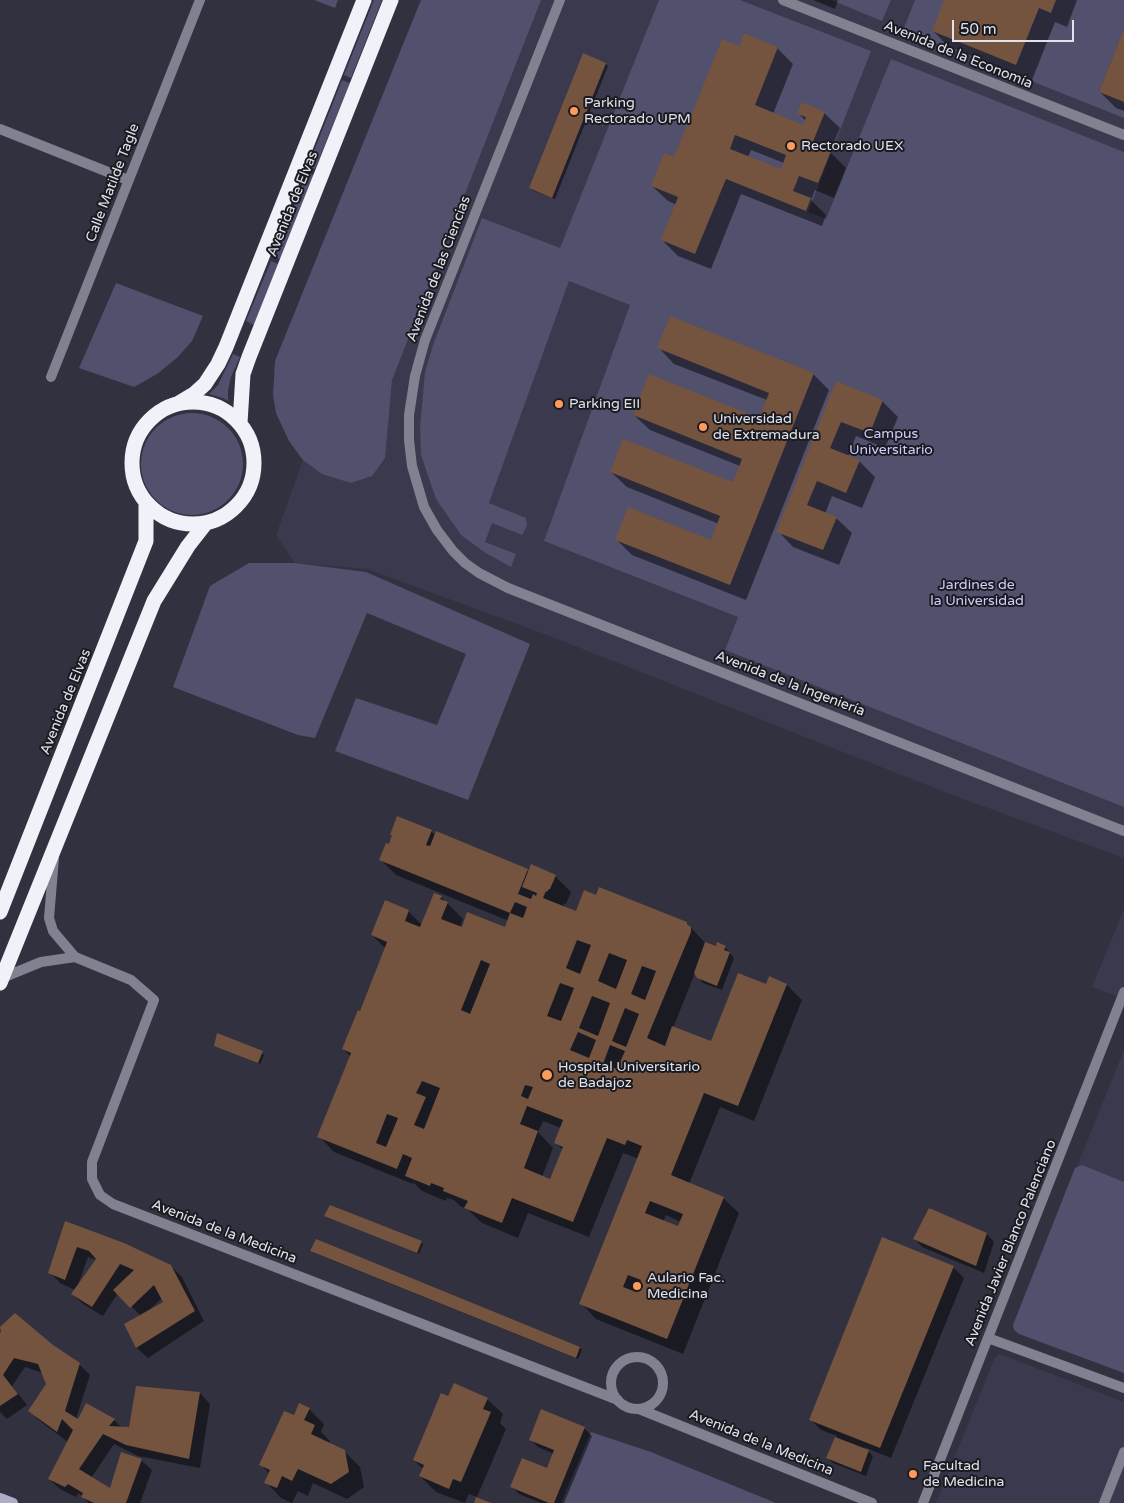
<!DOCTYPE html>
<meta charset="utf-8">
<style>
body{margin:0}
#map{position:relative;width:1124px;height:1503px;overflow:hidden;background:#323140;font-family:"Varela Round",sans-serif}
canvas{display:block}
.scale{position:absolute;left:952px;top:20px;width:122px;height:22px;box-sizing:border-box;border:2px solid #e2e2ec;border-top:0;padding-left:6px;font-size:15px;line-height:18px;white-space:nowrap;color:#e2e2ec;-webkit-text-stroke:4px #1a1a21;paint-order:stroke}
</style>
<div id="map">
<canvas width="1124" height="1503"></canvas>
<div class="scale">50 m</div>
</div>
<script>
const g = document.querySelector('canvas').getContext('2d');
g.lineJoin = 'round';
function fillPath(path, color) {
  g.fillStyle = color;
  g.fill(path, 'evenodd');
}
function poly(rows) {
  const path = new Path2D();
  for (const r of rows) {
    if (r.length === 3) {
      path.moveTo(r[0] + r[2], r[1]);
      path.arc(r[0], r[1], r[2], 0, 2 * Math.PI);
      continue;
    }
    path.moveTo(r[0], r[1]);
    for (let i = 2; i < r.length; i += 2) path.lineTo(r[i], r[i + 1]);
  }
  return path;
}
function strokePath(path, color, width, dash) {
  g.strokeStyle = color;
  g.lineWidth = width;
  g.lineCap = dash ? 'butt' : 'round';
  g.setLineDash(dash || []);
  g.stroke(path);
}
function label(font, color, halo, rows, align = 'center') {
  g.font = font + ' "Varela Round",sans-serif';
  g.lineWidth = 4;
  g.setLineDash([]);
  g.textBaseline = 'middle';
  g.strokeStyle = halo;
  g.fillStyle = color;
  for (const [text, x, y, turn = 0] of rows) {
    g.save();
    g.translate(x, y);
    g.rotate((+turn || 0) * Math.PI / 180);
    g.textAlign = isNaN(turn) ? turn : align;
    if (halo) g.strokeText(text, 0, 0);
    g.fillText(text, 0, 0);
    g.restore();
  }
}
const built = poly([
 [421,0,1124,0,1124,858,947,793,547,635,367,569,295,563,276,535,303,460,289,441,276,413,273,395,275,361],
 [1124,909,1124,999,1092,987],
 [1124,1050,1124,1373,1019,1334,1014,1330,1013,1325],
 [1000,1354,1124,1402,1124,1503,936,1503,995,1357]
]);
const green = poly([
 [314,0,338,0,335,8],
 [374,0,382,0,351,78,344,75],
 [421,0,541,0,392,380,385,458,372,476,351,483,322,474,303,460,289,441,276,413,273,395,275,361],
 [659,0,740,0,871,51,808,212,826,219,891,59,1124,152,1124,807,725,650,738,617,544,541,630,305,569,281,489,503,526,518,527,526,522,535,492,523,485,542,516,554,511,567,484,552,461,535,436,499,421,455,420,428,425,372,433,345,482,218,560,248],
 [831,0,891,0,882,21],
 [915,0,1124,0,1124,28,1099,92,1124,102,1124,118,903,30],
 [342,80,350,83,315,169,308,166],
 [307,173,314,175,280,259,273,256],
 [271,261,278,264,254,325,246,321],
 [116,283,203,316,192,341,178,357,157,374,134,387,79,368],
 [233,354,240,357,231,377,228,390,228,401,223,398,209,394,218,385],
 [192,464,51],
 [249,563,295,563,366,572,530,644,468,800,335,751,356,698,437,725,466,654,367,613,315,738,298,735,173,687,210,586],
 [1082,1165,1124,1182,1124,1373,1019,1334,1014,1330,1013,1325,1075,1168],
 [591,1432,651,1452,776,1503,561,1503]
]);
const shadow = poly([
 [813,0,838,0,835,9],
 [946,0,1077,0,1067,27,1055,22,1032,80,949,47,933,31],
 [1124,31,1124,111,1116,108,1100,92],
 [744,35,777,48,793,64,773,114,803,126,806,121,799,114,824,113,840,128,830,152,846,168,834,198,815,190,811,200,826,215,822,226,741,194,711,269,678,256,662,240,677,205,668,201,652,186,675,158,739,47],
 [751,150,784,163,781,171,748,157],
 [606,64,608,66,555,199,532,190,530,188],
 [671,318,813,374,829,390,746,600,632,555,617,540,712,541,719,524,627,487,611,472,734,484,740,466,650,430,634,415,759,419,767,400,674,364,659,348],
 [837,383,882,401,898,417,885,448,856,436,848,457,859,461,875,477,862,508,832,496,825,514,836,518,852,533,839,565,793,547,778,531],
 [431,831,436,836,529,872,555,876,571,892,566,904,564,903,563,907,576,913,687,923,706,944,716,948,725,947,734,958,722,990,703,983,695,973,673,1028,712,1043,766,985,769,977,787,985,802,1000,754,1121,720,1107,689,1184,723,1198,739,1213,683,1354,596,1319,581,1303,639,1159,623,1153,589,1237,528,1213,518,1238,482,1223,467,1209,460,1206,454,1200,447,1198,446,1201,422,1191,413,1182,413,1184,334,1152,319,1136,351,1057,343,1049,361,1012,386,949,372,935,408,911,422,925,441,897,463,919,460,927,505,928,509,921,396,875,381,860,390,846],
 [543,1121,561,1128,556,1143,563,1150,551,1180,542,1177,553,1148,538,1132],
 [666,1215,681,1222,679,1228,663,1222],
 [215,1045,262,1053,264,1055,260,1064],
 [326,1216,421,1242,423,1244,419,1254],
 [66,1223,171,1266,182,1277,204,1321,148,1358,137,1348,125,1325,141,1316,118,1293,103,1316,83,1304,72,1294,75,1290,60,1283,50,1272],
 [88,1257,97,1260,78,1285],
 [162,1298,165,1303,148,1311],
 [987,1234,994,1242,984,1273,922,1247,915,1239],
 [316,1241,580,1348,582,1350,578,1359,314,1253,312,1251],
 [953,1267,964,1278,891,1458,864,1447,873,1456,866,1476,833,1463,828,1458,837,1436,821,1430,810,1419],
 [15,1314,52,1346,79,1364,90,1375,76,1419,79,1420,114,1420,122,1428,130,1428,200,1393,210,1404,200,1468,138,1456,114,1444,91,1478,111,1490,141,1460,152,1470,140,1503,89,1503,79,1493,76,1497,60,1489,49,1479,68,1442,40,1421,30,1411,48,1384,43,1373,25,1367,12,1386,27,1405,7,1419,0,1412,0,1335,3,1332,0,1329],
 [449,1398,487,1399,503,1414,500,1423,506,1429,477,1497,469,1494,465,1503,436,1492,420,1476,423,1469,414,1460],
 [309,1409,324,1424,321,1432,330,1441,329,1444,344,1451,360,1467,364,1487,347,1499,313,1483,308,1496,298,1491,292,1503,281,1498,266,1482,270,1474,261,1465,294,1417],
 [542,1411,584,1428,592,1436,564,1503,541,1503,519,1494,511,1486,547,1470,554,1454,538,1447,530,1439]
]);
const building = poly([
 [944,0,1056,0,1051,13,1039,8,1016,65,932,31],
 [1124,28,1124,102,1099,92],
 [744,33,778,47,755,105,803,125,806,117,797,114,802,102,825,112,812,144,831,151,818,183,799,176,793,191,811,198,806,211,726,179,695,254,661,240,678,197,651,186,664,153,674,157,722,39,739,46],
 [735,135,786,155,781,169,730,149],
 [583,53,606,63,552,198,529,188],
 [670,316,814,373,730,585,615,540,628,507,711,540,720,516,610,472,623,439,733,482,742,459,633,415,649,374,759,418,769,393,657,348],
 [836,381,883,400,870,433,841,422,830,448,860,460,846,493,817,481,807,505,837,517,823,550,776,532],
 [397,816,432,830,426,845,430,846,436,831,528,869,518,894,531,899,533,894,536,896,537,893,522,887,531,864,556,875,550,889,549,889,547,892,546,891,543,898,576,911,584,890,596,895,599,887,687,922,687,924,691,927,691,932,647,1038,665,1046,672,1026,711,1041,738,973,766,984,769,976,787,984,738,1106,704,1093,671,1175,724,1197,667,1339,579,1304,642,1146,627,1140,625,1145,607,1138,573,1222,512,1198,502,1223,464,1208,468,1201,443,1191,444,1188,431,1183,430,1186,405,1176,412,1158,403,1154,397,1169,317,1137,351,1053,342,1049,358,1010,360,1011,387,942,371,935,385,900,409,910,405,921,420,927,434,893,442,896,440,899,448,902,441,919,462,927,467,912,505,927,510,913,523,918,527,907,515,902,510,913,379,860,386,843,389,844,392,835,390,835],
 [577,940,591,945,580,974,566,968],
 [609,953,627,960,616,989,598,981],
 [481,960,490,964,470,1014,461,1010],
 [642,966,656,971,645,1000,631,994],
 [560,983,574,988,561,1021,547,1016],
 [592,996,610,1003,598,1036,579,1028],
 [625,1008,639,1014,626,1047,612,1041],
 [578,1032,596,1040,589,1058,570,1050],
 [610,1045,625,1051,617,1069,603,1064],
 [422,1081,440,1088,424,1129,414,1125,426,1097,416,1093],
 [525,1085,533,1087,528,1099,521,1096],
 [527,1106,563,1120,554,1143,563,1147,550,1179,524,1168,538,1131,520,1124],
 [387,1114,398,1118,386,1147,376,1143],
 [650,1201,683,1214,678,1226,645,1213],
 [628,1275,641,1280,636,1292,623,1287],
 [705,942,716,946,717,942,726,946,724,950,730,952,717,986,697,978,694,973],
 [217,1033,263,1051,258,1063,214,1046],
 [330,1205,422,1241,417,1253,324,1216],
 [929,1208,987,1233,976,1266,913,1239],
 [65,1221,124,1243,171,1265,195,1311,136,1348,124,1324,163,1302,154,1285,130,1308,113,1290,134,1270,120,1264,92,1307,71,1294,96,1259,89,1251,77,1247,65,1280,48,1273],
 [882,1237,954,1266,880,1448,809,1420],
 [316,1239,580,1347,576,1358,310,1251],
 [15,1313,53,1345,80,1363,65,1411,78,1419,86,1403,115,1419,109,1426,129,1427,136,1386,200,1392,189,1459,126,1445,103,1434,79,1469,110,1488,121,1452,142,1459,126,1503,94,1503,81,1497,83,1493,68,1484,65,1487,48,1479,73,1430,62,1419,57,1432,28,1411,46,1384,38,1364,14,1358,3,1375,18,1394,0,1406,0,1333,1,1332,0,1327],
 [454,1383,488,1398,483,1409,491,1412,461,1482,453,1479,449,1489,419,1476,424,1465,413,1460,441,1393,448,1396],
 [299,1403,310,1408,304,1420,315,1425,311,1434,345,1450,349,1472,331,1484,298,1469,292,1481,282,1476,277,1488,264,1483,270,1470,259,1465,284,1411,294,1415],
 [541,1409,585,1427,554,1503,549,1503,510,1487,522,1458,547,1468,554,1450,529,1440],
 [835,1437,869,1450,861,1472,826,1458],
 [476,1497,491,1503,474,1503]
]);
const street = poly([
 [560,0,425,340,415,376,409,415,409,440,412,466,424,507,437,530,453,551,465,563,479,573,508,588,1124,831],
 [783,0,1124,135],
 [0,129,128,180],
 [51,377,200,0],
 [75,957,131,980,154,1000,92,1162,92,1179,100,1195,113,1204,618,1400],
 [2,978,41,962,75,957,53,931,49,918,54,858],
 [988,1338,1124,1388],
 [637,1383,26],
 [639,1409,872,1503],
 [923,1503,1124,992],
 [1104,1503,1124,1452]
]);
const secondary = poly([
 [0,1498,13,1503]
]);
const highway = poly([
 [193,463,61],
 [179,403,194,394,205,384,218,364,226,347,364,0],
 [240,423,243,374,249,357,391,0],
 [0,912,146,541,146,502],
 [0,983,154,601,188,546,206,523]
]);
const markers = [
 [574,111,5,"#ff9b59"],
 [791,146,5,"#ff9b59"],
 [559,404,5,"#ff9b59"],
 [703,427,5,"#ff9b59"],
 [547,1075,6,"#ff9b59"],
 [637,1286,5,"#ff9b59"],
 [913,1474,5,"#ff9b59"]
];
const streetNames = [
 ["Avenida de la Economía",958,55,22],
 ["Calle Matilde Tagle",113,183,-69],
 ["Avenida de Elvas",293,204,-68],
 ["Avenida de las Ciencias",439,269,-69],
 ["Avenida de la Ingeniería",790,684,21],
 ["Avenida de Elvas",66,702,-68],
 ["Avenida de la Medicina",224,1232,21],
 ["Avenida Javier Blanco Palenciano",1011,1243,-68],
 ["Avenida de la Medicina",761,1443,22]
];
const poiNames = [
 ["Parking",584,103],
 ["Rectorado UPM",584,119],
 ["Rectorado UEX",801,146],
 ["Parking EII",569,404],
 ["Universidad",713,419],
 ["de Extremadura",713,435],
 ["Hospital Universitario",558,1067],
 ["de Badajoz",558,1083],
 ["Aulario Fac.",647,1278],
 ["Medicina",647,1294],
 ["Facultad",923,1466],
 ["de Medicina",923,1482]
];
const parkNames = [
 ["Campus",891,434],
 ["Universitario",891,450],
 ["Jardines de",977,585],
 ["la Universidad",977,601]
];
fillPath(built, '#3a394e');
fillPath(green, '#51506d');
fillPath(shadow, '#0007');
fillPath(building, '#74533f');
strokePath(street, '#818191', 10);
strokePath(secondary, '#adadc7', 10);
strokePath(highway, '#f1f1f9', 15);
for (const [x, y, r, color] of markers) {
  const dot = new Path2D();
  dot.arc(x, y, r, 0, 2 * Math.PI);
  g.fillStyle = color;
  g.fill(dot);
  strokePath(dot, '#1a1a21', 2);
}
label('14px', '#e2e2ec', '#1a1a21', streetNames);
label('14px', '#e2e2ec', '#1a1a21', poiNames, 'left');
label('14px', '#ceccfd', '#1a1a21', parkNames);
</script>
